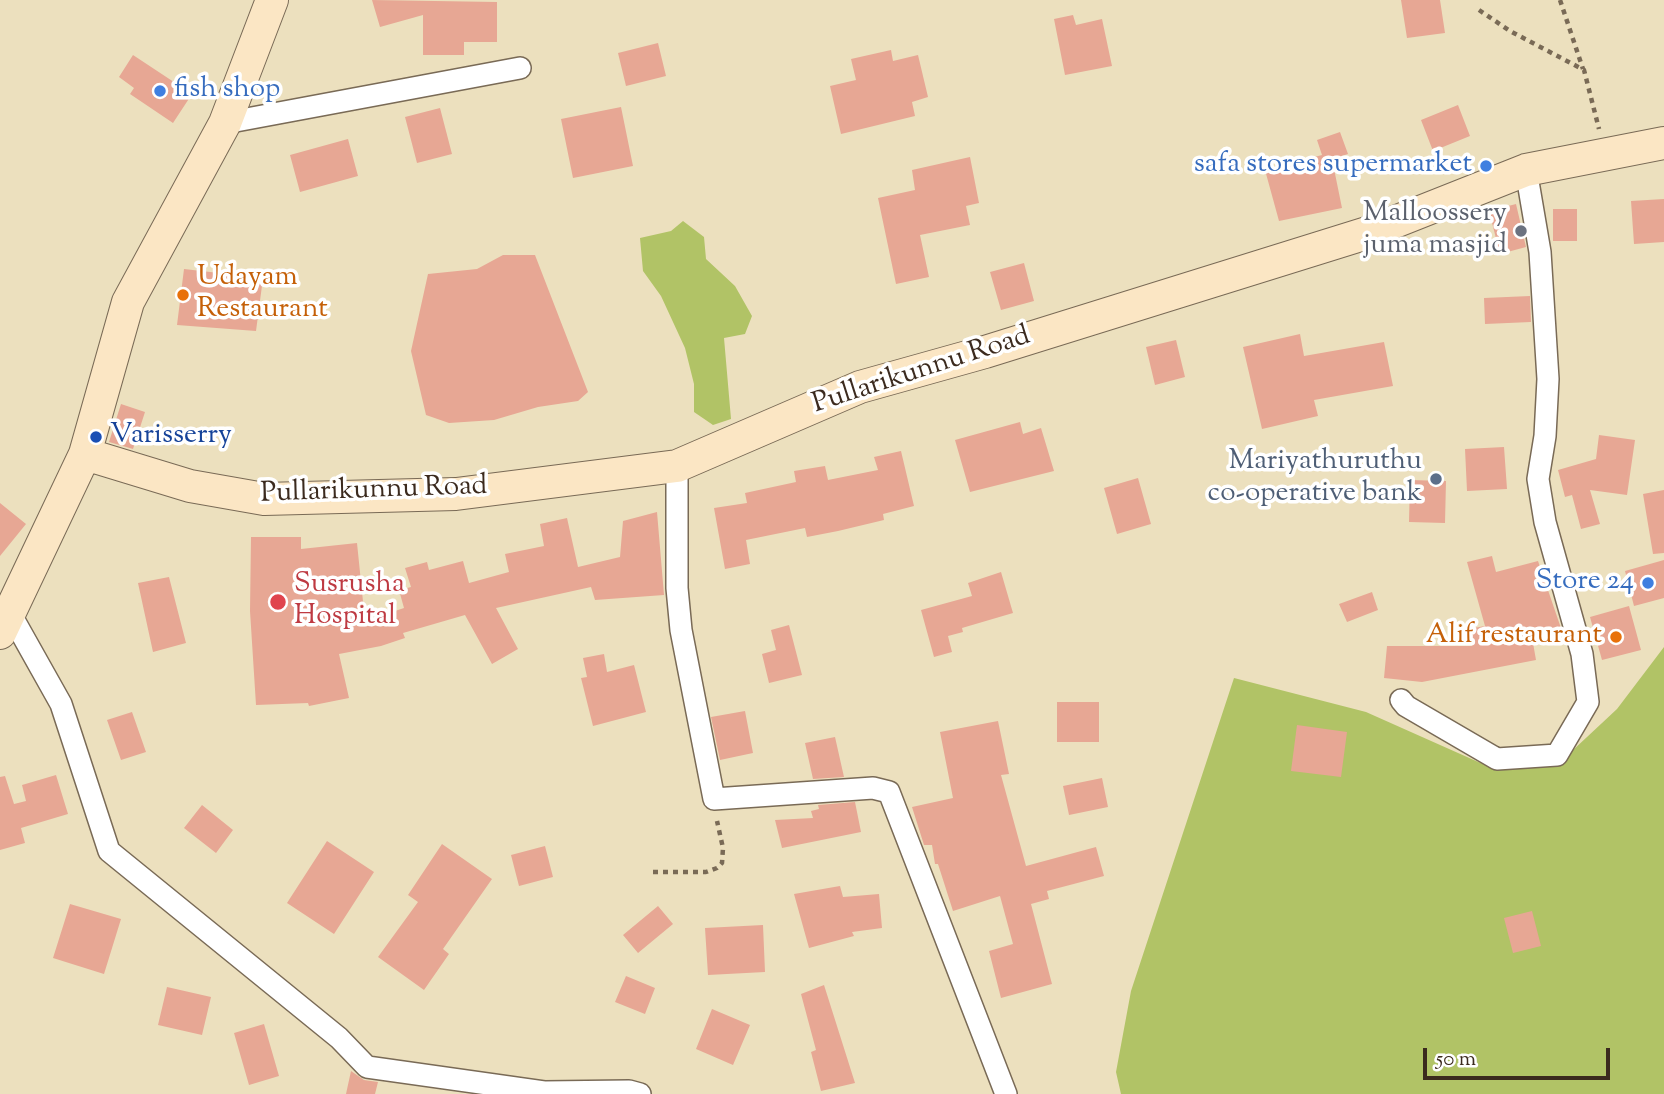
<!DOCTYPE html>
<style>
body{margin:0}
#map{position:relative;width:1664px;height:1094px;overflow:hidden;background:#ece0be;font-family:"Sorts Mill Goudy",serif}
canvas{display:block}
.scale{position:absolute;left:1423px;top:1048px;width:187px;height:32px;box-sizing:border-box;border:4px solid #3b2a1e;border-top:0;padding-left:9px;font-size:21px;line-height:24px;white-space:nowrap;color:#3b2a1e;-webkit-text-stroke:5px #fff;paint-order:stroke}
</style>
<div id="map">
<canvas width="1664" height="1094"></canvas>
<div class="scale">50 m</div>
</div>
<script>
const g = document.querySelector('canvas').getContext('2d');
g.lineJoin = 'round';
function fillPath(path, color) {
  g.fillStyle = color;
  g.fill(path, 'evenodd');
}
function poly(rows) {
  const path = new Path2D();
  for (const r of rows) {
    path.moveTo(r[0], r[1]);
    for (let i = 2; i < r.length; i += 2) path.lineTo(r[i], r[i + 1]);
  }
  return path;
}
function strokePath(path, color, width, dash) {
  g.strokeStyle = color;
  g.lineWidth = width;
  g.lineCap = dash ? 'butt' : 'round';
  g.setLineDash(dash || []);
  g.stroke(path);
}
function label(font, color, halo, rows, align = 'center') {
  g.font = font + ' "Sorts Mill Goudy",serif';
  g.lineWidth = 7;
  g.setLineDash([]);
  g.textBaseline = 'middle';
  g.strokeStyle = halo;
  g.fillStyle = color;
  for (const [text, x, y, turn = 0] of rows) {
    g.save();
    g.translate(x, y);
    g.rotate((+turn || 0) * Math.PI / 180);
    g.textAlign = isNaN(turn) ? turn : align;
    if (halo) g.strokeText(text, 0, 0);
    g.fillText(text, 0, 0);
    g.restore();
  }
}
const green = poly([
 [683,221,704,237,706,259,735,286,752,316,745,334,724,338,731,419,713,425,694,412,694,384,685,348,661,296,643,271,640,238,671,231],
 [1664,647,1664,1094,1121,1094,1116,1072,1131,991,1234,678,1366,712,1494,769,1557,765,1617,709]
]);
const building = poly([
 [372,0,497,2,497,42,464,42,464,55,423,55,423,15,380,27],
 [1401,0,1440,0,1445,33,1407,38],
 [1073,15,1076,25,1102,19,1112,66,1065,75,1054,19],
 [658,43,666,76,626,86,618,53],
 [891,50,893,61,918,55,928,97,912,102,915,116,841,134,830,86,856,80,851,59],
 [133,55,192,94,173,123,130,94,134,88,119,77],
 [1458,105,1470,136,1433,151,1421,120],
 [621,107,633,166,573,178,561,119],
 [440,108,452,154,417,163,405,117],
 [1340,132,1348,154,1332,159,1342,208,1279,221,1265,170,1322,155,1317,140],
 [348,139,358,176,300,192,290,155],
 [970,157,979,203,966,206,970,225,920,235,929,277,896,284,878,198,915,190,912,170],
 [1664,199,1664,242,1634,244,1631,201],
 [1516,204,1526,247,1500,254,1489,211],
 [1553,209,1577,209,1577,241,1553,241],
 [503,255,535,255,588,392,578,401,538,407,494,420,449,423,426,415,411,351,428,274,477,269],
 [1024,263,1034,301,1001,310,990,272],
 [184,269,263,278,256,331,177,325],
 [1530,296,1531,322,1485,324,1484,298],
 [1300,334,1304,356,1384,342,1393,386,1314,400,1318,416,1262,429,1243,347],
 [1176,340,1185,377,1155,385,1146,347],
 [121,404,145,412,133,449,109,442],
 [1020,422,1023,434,1041,428,1054,471,970,492,955,440],
 [1599,435,1635,440,1627,495,1590,490,1600,524,1581,529,1572,495,1565,497,1558,470,1596,459],
 [1504,447,1507,489,1467,491,1465,449],
 [901,451,914,506,883,514,884,520,838,531,807,537,805,528,746,540,750,564,725,569,714,508,747,503,745,493,796,482,794,471,825,466,828,480,878,470,874,457],
 [1138,478,1151,524,1117,534,1104,488],
 [1410,480,1446,481,1445,523,1409,522],
 [1664,490,1664,553,1653,554,1643,494],
 [0,503,26,524,0,556],
 [657,512,664,595,595,600,591,587,496,608,518,649,492,664,465,615,403,633,405,638,381,646,339,654,349,698,309,706,308,703,256,705,250,611,251,537,301,537,301,549,357,543,365,621,404,608,399,590,411,587,405,568,427,562,429,570,463,561,469,583,509,572,505,554,544,546,540,524,567,518,578,567,620,557,623,521],
 [1492,556,1496,572,1538,561,1563,634,1533,643,1536,660,1422,682,1384,678,1387,646,1472,646,1468,629,1485,626,1467,562],
 [1664,560,1664,598,1634,606,1625,571],
 [1001,572,1013,613,962,628,963,632,948,636,952,652,934,657,921,610,972,596,968,583],
 [169,577,186,643,153,652,138,583],
 [1372,592,1378,610,1347,622,1339,604],
 [1629,606,1641,650,1602,660,1590,617],
 [789,625,802,675,769,683,762,654,776,650,771,630],
 [604,654,607,672,634,665,646,712,593,726,581,678,587,677,583,658],
 [1057,702,1099,702,1099,742,1057,742],
 [745,711,753,753,720,760,711,717],
 [132,712,146,752,121,760,107,720],
 [998,721,1009,774,1001,775,1026,866,1096,847,1104,876,1047,891,1049,899,1031,904,1052,984,1001,998,989,951,1013,944,1000,896,953,911,938,864,935,864,932,845,924,845,912,807,953,798,940,732],
 [1297,725,1347,732,1341,777,1291,771],
 [835,737,844,777,813,779,805,743],
 [56,775,68,814,21,828,25,843,0,850,0,777,5,776,14,804,26,801,22,785],
 [1102,778,1108,807,1069,815,1063,786],
 [855,802,861,832,782,848,775,820,813,818,811,811,819,809,818,805],
 [202,805,233,830,216,853,184,828],
 [327,841,374,872,334,934,287,903],
 [442,844,492,879,443,949,449,954,424,990,378,957,418,902,408,895],
 [545,846,553,877,519,886,511,855],
 [840,886,843,897,879,894,882,928,852,932,854,936,809,948,794,894],
 [70,904,121,919,104,974,53,958],
 [658,906,673,924,638,953,623,935],
 [1532,911,1541,946,1513,953,1504,918],
 [763,925,765,972,708,975,705,928],
 [626,976,655,988,645,1014,615,1002],
 [824,985,855,1083,821,1091,811,1052,816,1050,801,994],
 [167,987,211,997,202,1035,158,1025],
 [712,1009,750,1025,733,1065,696,1049],
 [264,1024,279,1076,249,1085,234,1033],
 [351,1071,364,1080,378,1082,375,1094,346,1094]
]);
const path = poly([
 [1560,0,1583,69],
 [1479,10,1510,31,1584,70,1599,129],
 [653,872,706,872,717,868,722,863,723,848,717,821]
]);
const minor = poly([
 [225,123,520,68],
 [677,466,677,588,681,630,714,799,873,788,889,792,1006,1094],
 [6,606,61,704,109,851,339,1038,367,1067,544,1092,629,1091,640,1094],
 [1401,700,1406,706,1497,759,1557,755,1588,702,1582,654,1545,522,1538,479,1545,436,1548,379,1540,252,1526,170]
]);
const secondary = poly([
 [85,454,190,486,264,499,456,494,677,466,860,387,985,352,1367,233,1526,170,1664,143],
 [0,633,85,454,128,302,225,123,272,0]
]);
const markers = [
 [160,91,7,"#3f7fe0"],
 [1486,166,7,"#3f7fe0"],
 [1521,231,7,"#6b7280"],
 [183,295,7,"#e8710a"],
 [96,437,7,"#1a4fb4"],
 [1436,479,7,"#5c6f8a"],
 [1648,583,7,"#3f7fe0"],
 [278,602,9,"#e0444e"],
 [1616,637,7,"#e8710a"]
];
const shopNames = [
 ["fish shop",174,91,"left"],
 ["safa stores supermarket",1472,166],
 ["Store 24",1634,583]
];
const worshipNames = [
 ["Malloossery",1507,215],
 ["juma masjid",1507,247]
];
const foodNames = [
 ["Udayam",197,279],
 ["Restaurant",197,311],
 ["Alif restaurant",1602,637,"right"]
];
const streetNames = [
 ["Pullarikunnu Road",922,372,-18],
 ["Pullarikunnu Road",374,492,-2]
];
const transitNames = [
 ["Varisserry",110,437]
];
const serviceNames = [
 ["Mariyathuruthu",1422,463],
 ["co-operative bank",1422,495]
];
const healthNames = [
 ["Susrusha",294,586],
 ["Hospital",294,618]
];
fillPath(green, '#b1c366');
fillPath(building, '#e7a794');
strokePath(minor, '#796a56', 24);
strokePath(secondary, '#796a56', 34);
strokePath(path, '#796a56', 4.5, [5, 5]);
strokePath(minor, '#fff', 21);
strokePath(secondary, '#fbe6c4', 32);
for (const [x, y, r, color] of markers) {
  const dot = new Path2D();
  dot.arc(x, y, r, 0, 2 * Math.PI);
  g.fillStyle = color;
  g.fill(dot);
  strokePath(dot, '#fff', 2.5);
}
label('28px', '#366cbe', '#fff', shopNames, 'right');
label('28px', '#5b616d', '#fff', worshipNames, 'right');
label('28px', '#c56008', '#fff', foodNames, 'left');
label('28px', '#3b2a1e', '#fff', streetNames);
label('28px', '#164399', '#fff', transitNames, 'left');
label('28px', '#4e5e75', '#fff', serviceNames, 'right');
label('28px', '#be3a42', '#fff', healthNames, 'left');
</script>
